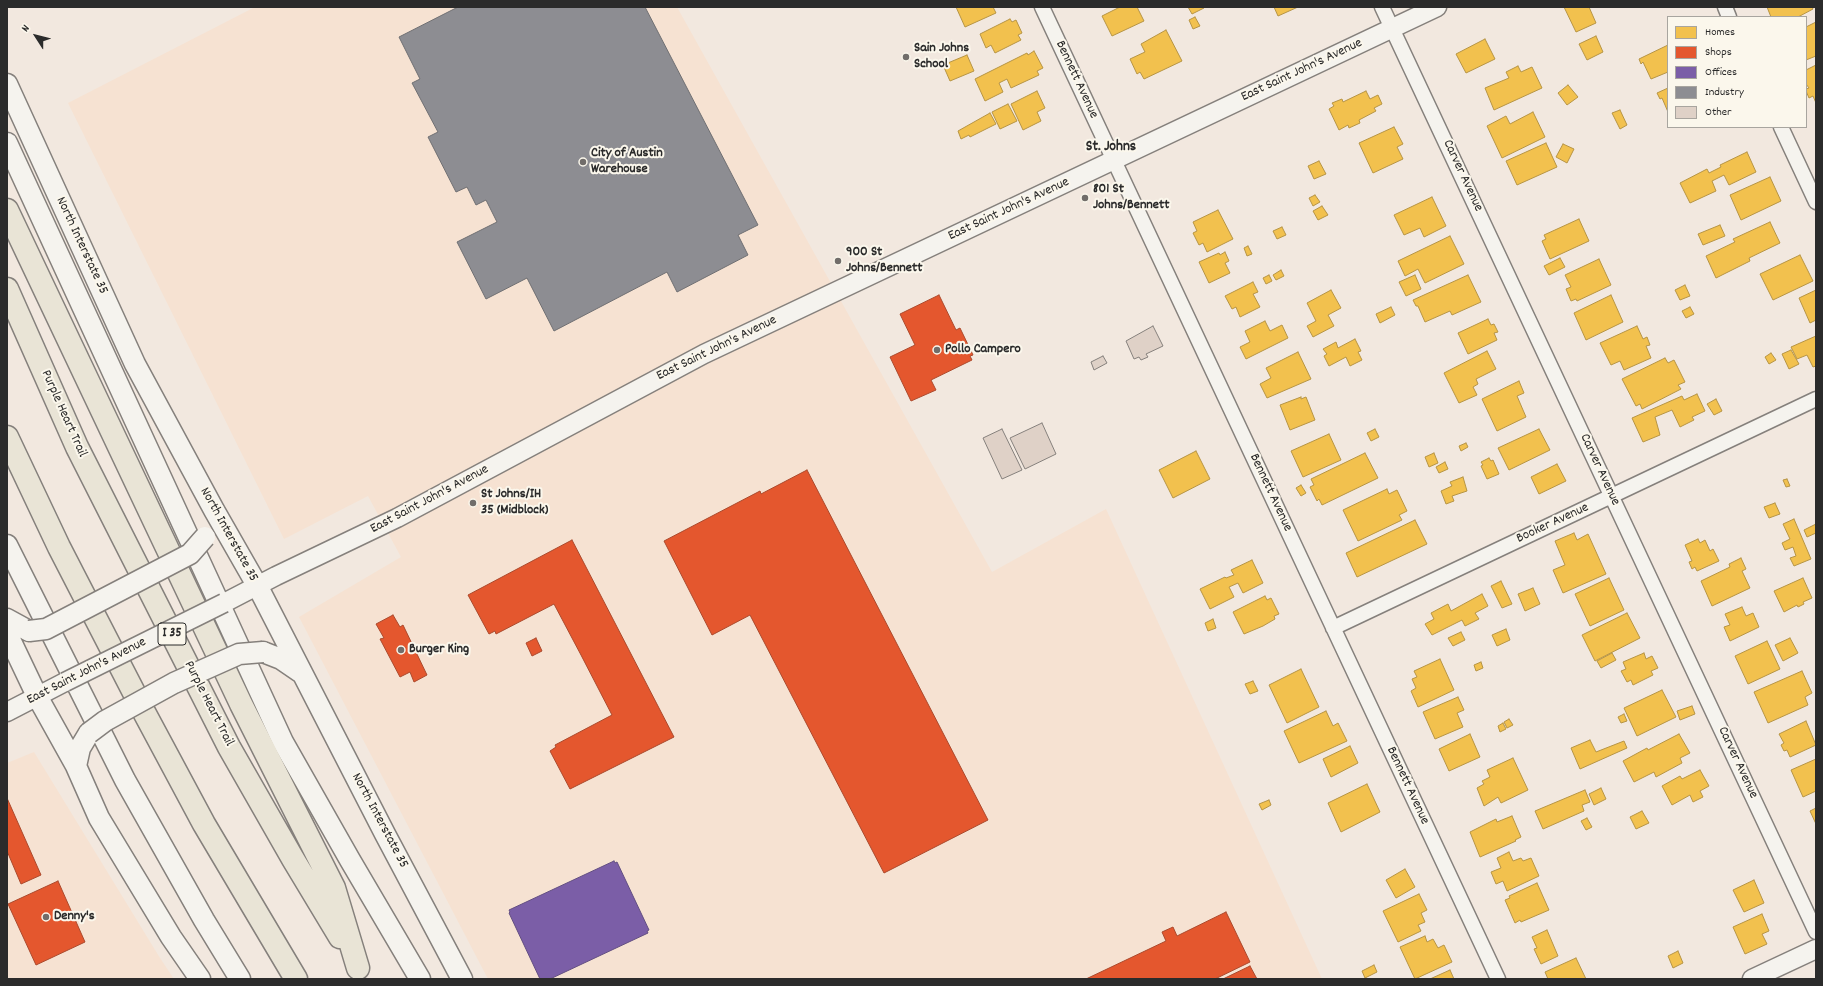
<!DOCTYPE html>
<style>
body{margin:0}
#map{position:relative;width:1823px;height:986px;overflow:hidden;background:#f2e8df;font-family:Dekko,sans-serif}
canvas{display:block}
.frame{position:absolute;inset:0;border:8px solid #2b2b2b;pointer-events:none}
.legend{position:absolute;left:1667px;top:16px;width:140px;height:112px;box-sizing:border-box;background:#fbf7ec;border:1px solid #a8a59f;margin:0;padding:5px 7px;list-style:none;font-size:12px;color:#2b2b2b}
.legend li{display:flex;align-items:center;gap:8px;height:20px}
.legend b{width:20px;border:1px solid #a8a59f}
.north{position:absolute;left:16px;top:16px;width:40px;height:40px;-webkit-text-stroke:3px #fbf7ec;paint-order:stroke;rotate:306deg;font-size:11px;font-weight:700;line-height:16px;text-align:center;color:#2b2b2b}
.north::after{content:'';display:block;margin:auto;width:14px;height:18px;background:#2b2b2b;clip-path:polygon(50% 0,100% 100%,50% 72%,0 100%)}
</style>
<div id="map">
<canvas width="1823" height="986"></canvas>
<div class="frame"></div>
<ul class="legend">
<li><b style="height:11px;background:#f2c14e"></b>Homes</li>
<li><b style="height:11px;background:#e4572e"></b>Shops</li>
<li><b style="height:11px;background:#7b5ea7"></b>Offices</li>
<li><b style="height:11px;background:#8d8d92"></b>Industry</li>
<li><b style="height:11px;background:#dfd1c7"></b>Other</li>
</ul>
<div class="north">N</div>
</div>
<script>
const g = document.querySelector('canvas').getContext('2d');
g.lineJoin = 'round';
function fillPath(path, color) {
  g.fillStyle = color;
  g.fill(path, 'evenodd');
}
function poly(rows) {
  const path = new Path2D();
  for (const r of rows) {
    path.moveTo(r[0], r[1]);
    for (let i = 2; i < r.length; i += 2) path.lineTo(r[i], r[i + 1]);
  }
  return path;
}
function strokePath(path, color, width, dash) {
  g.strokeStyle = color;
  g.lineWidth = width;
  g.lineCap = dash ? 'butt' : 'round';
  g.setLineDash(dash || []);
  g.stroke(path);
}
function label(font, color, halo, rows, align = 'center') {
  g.font = font + ' Dekko,sans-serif';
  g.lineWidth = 4;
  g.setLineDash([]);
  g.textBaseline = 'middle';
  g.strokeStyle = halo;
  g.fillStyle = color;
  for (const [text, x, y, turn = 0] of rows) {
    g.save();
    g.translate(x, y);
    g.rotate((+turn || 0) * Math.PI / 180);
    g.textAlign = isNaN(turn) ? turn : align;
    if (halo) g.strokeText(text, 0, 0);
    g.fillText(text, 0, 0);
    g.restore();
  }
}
const built = poly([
 [255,7,677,7,992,572,1106,509,1322,979,488,979,299,617,401,557,368,496,284,539,68,103],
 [34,752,160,958,174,979,7,979,7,763]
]);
const homes = poly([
 [956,7,993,7,996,13,965,27,956,7],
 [1120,7,1137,7,1144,21,1112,36,1102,16,1120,7],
 [1188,7,1203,7,1204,8,1192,14,1188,7],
 [1274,7,1298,7,1278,16,1274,7],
 [1564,7,1589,7,1596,23,1576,32,1564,7],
 [1767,7,1812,7,1813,9,1798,17,1771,17,1767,7],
 [1195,17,1200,26,1193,29,1189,20,1195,17],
 [1010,19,1012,22,1016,20,1022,33,1018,35,1021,40,995,53,991,45,986,48,980,34,1010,19],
 [1816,22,1816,56,1806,60,1806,27,1816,22],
 [1166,30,1182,61,1144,79,1140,72,1137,74,1130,59,1145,52,1141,44,1166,30],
 [1596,36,1603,52,1587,60,1579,44,1596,36],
 [1485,39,1495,59,1466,73,1456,54,1485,39],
 [1668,45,1668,72,1651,79,1643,62,1641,64,1639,59,1668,45],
 [1034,51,1043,68,1037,71,1039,75,1011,88,1007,79,999,83,1003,92,985,101,975,79,1027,53,1028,55,1034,51],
 [967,55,974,71,950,81,943,65,967,55],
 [1816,65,1816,103,1813,96,1809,98,1806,91,1806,89,1809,88,1806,84,1806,70,1816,65],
 [1518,66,1521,72,1532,67,1542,88,1494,110,1485,88,1509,78,1506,72,1518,66],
 [1568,85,1578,97,1567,105,1558,93,1568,85],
 [1668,88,1668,112,1662,98,1660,99,1657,93,1668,88],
 [1037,91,1045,108,1037,112,1041,121,1023,130,1011,104,1037,91],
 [1366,91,1370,99,1378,95,1382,104,1374,108,1376,111,1359,120,1360,123,1349,128,1348,125,1339,130,1329,109,1334,106,1332,103,1342,99,1343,102,1366,91],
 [1008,104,1017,121,1000,129,992,112,1008,104],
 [1620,110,1627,125,1620,129,1612,113,1620,110],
 [1533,112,1545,137,1502,158,1487,126,1506,116,1510,124,1533,112],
 [990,113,996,124,970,137,969,135,961,139,958,131,990,113],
 [1394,127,1403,144,1397,147,1403,159,1373,173,1359,143,1394,127],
 [1546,143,1557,167,1517,185,1506,161,1546,143],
 [1563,144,1574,149,1567,163,1556,157,1563,144],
 [1747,152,1756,172,1729,185,1724,175,1712,181,1716,191,1690,203,1680,183,1707,169,1709,173,1721,167,1720,165,1747,152],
 [1319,161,1326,174,1314,179,1308,166,1319,161],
 [1770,177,1781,201,1741,220,1730,195,1770,177],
 [1315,195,1320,202,1313,206,1309,198,1315,195],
 [1432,197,1446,226,1424,237,1420,228,1404,235,1394,215,1432,197],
 [1322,206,1328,215,1318,220,1313,211,1322,206],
 [1218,210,1233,239,1207,252,1203,243,1199,245,1193,233,1197,231,1193,222,1218,210],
 [1579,219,1589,241,1550,259,1542,241,1546,239,1544,235,1579,219],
 [1770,222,1780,243,1749,258,1750,261,1716,278,1706,256,1735,242,1733,239,1770,222],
 [1720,225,1725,236,1703,245,1698,234,1720,225],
 [1282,227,1286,235,1277,239,1273,231,1282,227],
 [1450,236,1464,264,1425,283,1418,269,1405,276,1398,261,1450,236],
 [1248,246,1252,254,1247,256,1244,248,1248,246],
 [1225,252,1229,261,1225,263,1230,273,1209,283,1199,262,1219,253,1220,255,1225,252],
 [1800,255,1813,281,1773,300,1760,274,1800,255],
 [1560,258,1565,267,1549,275,1544,266,1560,258],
 [1599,259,1611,285,1577,301,1576,299,1571,301,1566,289,1571,287,1565,275,1599,259],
 [1281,270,1284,276,1276,280,1273,275,1281,270],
 [1269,275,1272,281,1266,284,1263,278,1269,275],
 [1415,275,1421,289,1406,296,1399,282,1415,275],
 [1468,275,1481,302,1452,315,1450,311,1425,322,1418,306,1416,306,1413,300,1468,275],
 [1253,282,1258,292,1253,294,1260,307,1240,317,1236,307,1232,309,1225,296,1253,282],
 [1685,285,1690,296,1680,300,1675,290,1685,285],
 [1331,290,1341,308,1328,315,1334,326,1313,337,1307,326,1316,321,1307,303,1331,290],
 [1816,290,1816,320,1810,323,1799,298,1816,290],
 [1611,295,1623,322,1586,340,1574,313,1611,295],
 [1391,307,1395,315,1380,323,1376,314,1391,307],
 [1690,307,1694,314,1686,318,1682,311,1690,307],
 [1488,319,1491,325,1494,324,1498,332,1494,333,1497,340,1468,354,1458,333,1488,319],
 [1265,321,1270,331,1282,325,1288,338,1246,359,1240,347,1250,342,1245,331,1265,321],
 [1637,326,1643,339,1647,337,1650,345,1646,346,1651,358,1624,370,1620,361,1611,365,1600,343,1637,326],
 [1816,336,1816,366,1813,367,1807,355,1797,359,1791,347,1816,336],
 [1355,339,1361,351,1358,352,1362,360,1350,366,1346,357,1329,366,1324,356,1327,354,1323,349,1336,342,1338,348,1355,339],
 [1791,350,1799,364,1789,369,1782,354,1791,350],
 [1487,351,1496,369,1476,379,1478,384,1473,387,1477,395,1459,403,1444,373,1487,351],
 [1298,352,1311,379,1267,398,1260,384,1271,378,1266,368,1298,352],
 [1771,353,1776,360,1769,364,1765,357,1771,353],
 [1665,358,1668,363,1674,360,1685,382,1678,385,1681,389,1642,409,1640,404,1636,406,1622,379,1665,358],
 [1519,381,1524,393,1517,396,1526,417,1497,431,1482,399,1519,381],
 [1697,394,1705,411,1692,417,1694,420,1680,427,1672,410,1655,417,1660,435,1643,442,1632,418,1682,396,1684,400,1697,394],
 [1301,397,1301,399,1306,397,1315,420,1290,430,1280,405,1301,397],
 [1716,399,1722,411,1714,415,1707,404,1716,399],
 [1375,429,1379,437,1371,441,1367,433,1375,429],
 [1539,429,1550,450,1509,470,1498,448,1539,429],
 [1329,434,1341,460,1303,477,1291,451,1329,434],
 [1466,443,1468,447,1461,451,1459,446,1466,443],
 [1196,451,1210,479,1173,498,1159,470,1196,451],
 [1365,453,1378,478,1322,505,1319,499,1317,501,1310,487,1314,485,1311,479,1365,453],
 [1434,453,1438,463,1429,467,1425,457,1434,453],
 [1489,458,1491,461,1493,460,1499,474,1487,479,1481,466,1483,465,1481,462,1489,458],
 [1445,462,1448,469,1439,473,1436,467,1445,462],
 [1557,464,1566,481,1539,494,1531,477,1557,464],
 [1463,477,1467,491,1452,496,1454,501,1446,504,1441,491,1452,486,1450,482,1463,477],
 [1787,479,1790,486,1786,487,1783,480,1787,479],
 [1301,485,1306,493,1301,496,1296,488,1301,485],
 [1387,489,1389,494,1397,490,1407,511,1399,515,1402,520,1358,541,1343,510,1387,489],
 [1775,503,1780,514,1769,518,1764,507,1775,503],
 [1794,519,1811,559,1794,566,1790,558,1796,556,1793,547,1785,550,1782,543,1790,539,1783,524,1794,519],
 [1415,520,1427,544,1357,577,1346,553,1415,520],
 [1816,524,1816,533,1807,537,1804,530,1816,524],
 [1574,533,1577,540,1588,534,1606,574,1563,593,1553,570,1565,565,1555,541,1574,533],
 [1698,539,1700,543,1705,540,1710,551,1713,549,1719,561,1697,571,1695,567,1692,569,1689,562,1692,561,1685,545,1698,539],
 [1741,558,1746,569,1742,571,1750,588,1712,606,1701,581,1730,567,1729,564,1741,558],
 [1252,560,1263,583,1243,593,1238,583,1229,587,1234,597,1210,609,1200,589,1225,577,1226,578,1234,575,1231,570,1252,560],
 [1609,578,1624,610,1590,626,1575,594,1609,578],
 [1803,578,1812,598,1803,602,1804,604,1798,607,1797,605,1784,612,1774,591,1803,578],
 [1501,581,1512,604,1502,608,1491,586,1501,581],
 [1533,588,1540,604,1525,611,1518,594,1533,588],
 [1482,594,1488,606,1475,613,1479,619,1465,626,1462,620,1432,635,1425,624,1434,619,1431,613,1448,604,1451,611,1482,594],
 [1265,596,1267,600,1271,598,1279,614,1274,616,1275,619,1263,626,1244,634,1233,612,1265,596],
 [1742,607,1746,616,1753,613,1759,627,1730,641,1724,627,1730,625,1725,614,1742,607],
 [1627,613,1640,638,1595,661,1582,635,1627,613],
 [1213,619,1216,628,1208,631,1205,623,1213,619],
 [1506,629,1510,640,1497,646,1492,635,1506,629],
 [1461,632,1465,640,1453,646,1448,638,1461,632],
 [1790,638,1798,653,1783,661,1775,645,1790,638],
 [1767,641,1780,669,1748,684,1735,656,1767,641],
 [1612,653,1616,660,1601,668,1597,661,1612,653],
 [1644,653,1646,659,1652,656,1658,668,1651,671,1653,675,1633,685,1631,680,1627,682,1621,671,1626,669,1623,662,1644,653],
 [1440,659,1454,690,1418,707,1411,691,1416,688,1412,679,1417,677,1414,671,1440,659],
 [1481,662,1483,668,1476,671,1474,665,1481,662],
 [1301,669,1319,707,1287,723,1269,685,1301,669],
 [1802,671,1812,693,1805,697,1808,705,1768,723,1754,692,1802,671],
 [1253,681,1258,691,1250,694,1245,684,1253,681],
 [1662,690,1676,717,1637,736,1624,708,1662,690],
 [1458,697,1464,710,1457,713,1463,727,1435,739,1423,712,1458,697],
 [1692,706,1695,714,1680,720,1677,711,1692,706],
 [1326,711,1333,726,1338,723,1347,741,1299,763,1284,731,1326,711],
 [1624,714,1627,721,1621,723,1618,717,1624,714],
 [1509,719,1513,725,1507,728,1504,722,1509,719],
 [1806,721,1816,745,1790,757,1787,750,1784,751,1781,745,1784,743,1779,734,1806,721],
 [1503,723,1506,729,1500,732,1498,726,1503,723],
 [1470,734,1480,757,1449,771,1439,749,1470,734],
 [1679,734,1690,753,1680,758,1682,763,1656,777,1654,772,1634,782,1623,761,1647,748,1648,750,1679,734],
 [1590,740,1596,752,1624,741,1627,748,1580,769,1571,748,1590,740],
 [1350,746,1358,763,1331,777,1323,759,1350,746],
 [1513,758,1528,790,1501,803,1498,797,1484,806,1477,788,1484,784,1482,781,1490,777,1487,770,1513,758],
 [1816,759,1816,791,1803,797,1791,770,1816,759],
 [1700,770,1709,786,1700,791,1703,797,1693,802,1690,795,1672,805,1662,786,1680,776,1682,779,1700,770],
 [1367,784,1380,812,1341,832,1328,803,1367,784],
 [1601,788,1606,799,1594,805,1589,794,1601,788],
 [1585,790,1590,802,1582,805,1584,811,1543,829,1535,811,1585,790],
 [1269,800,1271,805,1262,810,1259,804,1269,800],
 [1816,808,1816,824,1810,811,1816,808],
 [1642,811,1649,823,1636,829,1630,817,1642,811],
 [1512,816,1521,837,1515,840,1516,841,1480,857,1470,832,1496,819,1497,822,1512,816],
 [1587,818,1592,827,1586,830,1581,821,1587,818],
 [1509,852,1513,861,1521,858,1523,861,1531,858,1539,876,1507,891,1503,881,1496,884,1491,872,1501,868,1497,858,1509,852],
 [1405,869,1415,887,1396,898,1386,880,1405,869],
 [1754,880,1764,903,1744,912,1733,890,1754,880],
 [1537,883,1549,910,1521,922,1520,920,1515,923,1505,900,1510,898,1509,896,1537,883],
 [1419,894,1427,910,1421,913,1425,922,1418,925,1421,931,1398,942,1383,911,1419,894],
 [1762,914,1769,931,1762,934,1767,944,1745,954,1733,927,1762,914],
 [1547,930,1558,956,1541,964,1534,949,1537,948,1532,937,1547,930],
 [1425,936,1427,942,1433,939,1438,948,1444,945,1452,962,1415,979,1400,947,1425,936],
 [1678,951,1683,963,1673,968,1668,956,1678,951],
 [1576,958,1586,979,1548,979,1545,972,1576,958],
 [1374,965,1377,972,1365,978,1362,971,1374,965],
 [1450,970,1454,979,1430,979,1450,970]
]);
const shops = poly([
 [939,295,956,330,960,328,973,355,970,356,972,360,931,380,936,390,911,401,890,357,915,345,900,314,939,295],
 [807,470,988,820,884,873,750,615,712,635,664,541,760,491,761,494,807,470],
 [572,540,674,737,570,789,550,751,556,747,555,745,612,715,581,655,554,604,496,634,495,631,489,634,468,595,572,540],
 [393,615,400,627,403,625,427,675,414,682,410,672,400,677,380,639,384,638,376,624,393,615],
 [536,638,542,651,532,656,526,643,536,638],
 [7,798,41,875,21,884,7,851,7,798],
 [58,881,85,942,36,965,8,904,58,881],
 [1226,912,1250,962,1215,979,1086,979,1166,941,1162,932,1173,927,1177,936,1226,912],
 [1250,966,1257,979,1223,979,1250,966]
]);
const offices = poly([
 [614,861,615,863,617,862,649,930,647,931,648,933,550,979,540,979,509,913,510,912,509,910,614,861]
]);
const industry = poly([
 [458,7,645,7,758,225,738,235,748,255,677,292,667,272,554,331,527,278,486,299,457,242,497,222,486,200,476,205,467,187,456,192,428,137,438,132,412,83,420,79,399,37,458,7]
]);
const building = poly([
 [1153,326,1163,346,1146,354,1148,357,1141,360,1139,357,1134,359,1126,341,1153,326],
 [1103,356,1107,363,1094,370,1091,362,1103,356],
 [1042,423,1056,454,1025,469,1010,438,1042,423],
 [1002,429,1022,470,1002,479,983,438,1002,429]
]);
const minor = poly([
 [1042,7,1498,979],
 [1382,7,1816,932],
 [1725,7,1729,17],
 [1781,127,1816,202],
 [1333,628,1816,399]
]);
const tertiary = poly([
 [224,603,276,576,397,518,704,354,1437,7],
 [7,712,65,682],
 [1752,979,1816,949]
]);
const secondary = poly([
 [7,84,135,364,214,510,258,587,385,834,462,979],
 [7,143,283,742,350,860,420,979],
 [7,545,125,780,204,920,240,979],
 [7,619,29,631],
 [7,633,37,696,76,766,99,818,171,937,200,979],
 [263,652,281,659,300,672],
 [76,766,80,748,89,733]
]);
const motorway = poly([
 [7,210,241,704,334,888,358,968],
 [7,289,77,447,229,747,293,859,340,937],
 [7,437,59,547,144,712,204,824,296,979]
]);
const tertiaryBridge = poly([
 [65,682,224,603]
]);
const secondaryBridge = poly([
 [29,631,46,629,190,554,205,537],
 [89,733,105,721,174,683,239,654,263,652]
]);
const markers = [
 [906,57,4,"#716d6a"],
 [583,162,4,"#716d6a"],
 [1085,198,4,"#716d6a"],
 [838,261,4,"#716d6a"],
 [937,350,4,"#716d6a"],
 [473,503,4,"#716d6a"],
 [401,650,4,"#716d6a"],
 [46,917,4,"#716d6a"]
];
const shields = [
 [172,634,28]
];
const shieldNames = [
 ["I 35",172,634]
];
const poiNames = [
 ["Sain Johns",914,49],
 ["School",914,65],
 ["City of Austin",591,154],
 ["Warehouse",591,170],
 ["801 St",1093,190],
 ["Johns/Bennett",1093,206],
 ["900 St",846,253],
 ["Johns/Bennett",846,269],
 ["Pollo Campero",945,350],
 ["St Johns/IH",481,495],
 ["35 (Midblock)",481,511],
 ["Burger King",409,650],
 ["Denny's",54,917]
];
const streetNames = [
 ["East Saint John's Avenue",1302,71,-25],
 ["Bennett Avenue",1076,80,65],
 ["Carver Avenue",1462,176,65],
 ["East Saint John's Avenue",1009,210,-25],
 ["North Interstate 35",81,246,65],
 ["East Saint John's Avenue",717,349,-26],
 ["Purple Heart Trail",63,414,66],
 ["Carver Avenue",1599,470,65],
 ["Bennett Avenue",1270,493,65],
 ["East Saint John's Avenue",430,500,-28],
 ["Booker Avenue",1553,524,-25],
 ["North Interstate 35",228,535,61],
 ["East Saint John's Avenue",87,672,-27],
 ["Purple Heart Trail",208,704,63],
 ["Carver Avenue",1737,763,65],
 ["Bennett Avenue",1407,786,65],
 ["North Interstate 35",379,821,62]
];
const neighbourhoodNames = [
 ["St. Johns",1111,148]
];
fillPath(built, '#f6e2d2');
fillPath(homes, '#f2c14e');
strokePath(homes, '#b69444', 1);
fillPath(shops, '#e4572e');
strokePath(shops, '#ac4a2d', 1);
fillPath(offices, '#7b5ea7');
strokePath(offices, '#634f82', 1);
fillPath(industry, '#8d8d92');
strokePath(industry, '#707073', 1);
fillPath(building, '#dfd1c7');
strokePath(building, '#85807c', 1);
strokePath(minor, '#85807c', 17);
strokePath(tertiary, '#85807c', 21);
strokePath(secondary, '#85807c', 23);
strokePath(motorway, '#85807c', 25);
strokePath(minor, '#f5f3ee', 14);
strokePath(tertiary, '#f5f3ee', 18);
strokePath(secondary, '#f5f3ee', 20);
strokePath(motorway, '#e9e4d6', 22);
strokePath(tertiaryBridge, '#85807c', 21, []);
strokePath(secondaryBridge, '#85807c', 23, []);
strokePath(tertiaryBridge, '#f5f3ee', 18);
strokePath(secondaryBridge, '#f5f3ee', 20);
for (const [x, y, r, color] of markers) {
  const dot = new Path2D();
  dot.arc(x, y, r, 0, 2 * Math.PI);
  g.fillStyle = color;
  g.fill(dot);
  strokePath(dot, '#fbf7ec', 1.5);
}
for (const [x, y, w] of shields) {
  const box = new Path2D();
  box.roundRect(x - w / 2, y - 11, w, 22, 3);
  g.fillStyle = '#fbf7ec';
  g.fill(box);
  strokePath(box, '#2b2b2b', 1);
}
label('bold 13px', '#2b2b2b', null, shieldNames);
label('bold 14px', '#2b2b2b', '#fbf7ec', poiNames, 'left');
label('14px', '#2b2b2b', '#fbf7ec', streetNames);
label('bold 15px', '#2b2b2b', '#fbf7ec', neighbourhoodNames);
</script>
